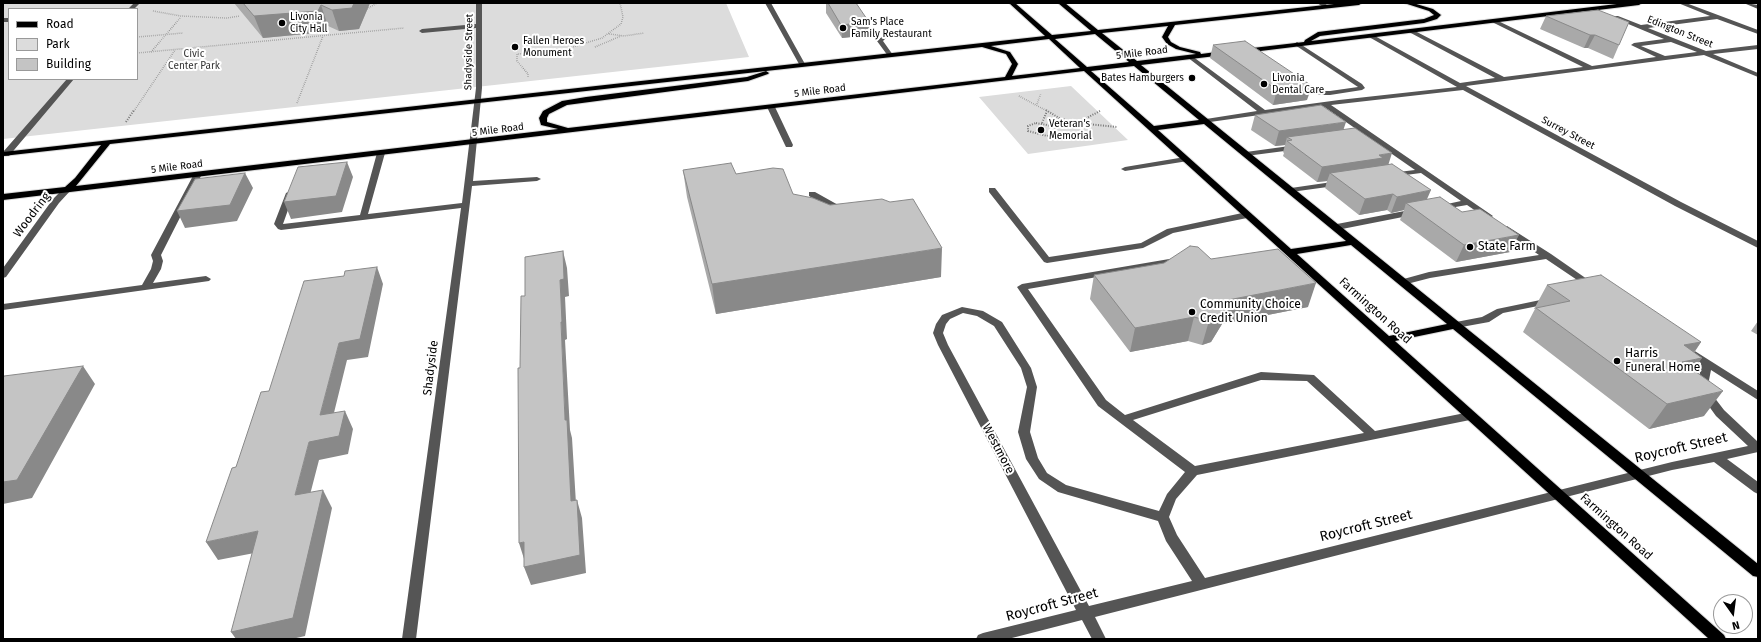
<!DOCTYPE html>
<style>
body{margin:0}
#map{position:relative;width:1761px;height:642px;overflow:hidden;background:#fff;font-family:"Fira Sans",sans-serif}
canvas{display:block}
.frame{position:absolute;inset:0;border:4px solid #000;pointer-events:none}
.legend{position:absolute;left:8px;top:8px;width:130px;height:72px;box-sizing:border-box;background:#fff;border:1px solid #999;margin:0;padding:5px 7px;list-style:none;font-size:12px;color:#000}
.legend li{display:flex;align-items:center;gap:8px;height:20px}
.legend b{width:20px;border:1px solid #999}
.north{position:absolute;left:1713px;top:594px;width:40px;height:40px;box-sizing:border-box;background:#fff;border:1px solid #999;border-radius:50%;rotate:166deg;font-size:11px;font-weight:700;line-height:16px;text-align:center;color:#000}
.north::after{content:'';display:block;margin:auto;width:14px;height:18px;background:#000;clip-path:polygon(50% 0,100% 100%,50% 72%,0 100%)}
</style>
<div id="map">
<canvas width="1761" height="642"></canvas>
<div class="frame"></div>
<ul class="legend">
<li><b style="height:5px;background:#000"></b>Road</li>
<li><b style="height:11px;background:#dcdcdc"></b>Park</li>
<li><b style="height:11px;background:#c4c4c4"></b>Building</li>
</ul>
<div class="north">N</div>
</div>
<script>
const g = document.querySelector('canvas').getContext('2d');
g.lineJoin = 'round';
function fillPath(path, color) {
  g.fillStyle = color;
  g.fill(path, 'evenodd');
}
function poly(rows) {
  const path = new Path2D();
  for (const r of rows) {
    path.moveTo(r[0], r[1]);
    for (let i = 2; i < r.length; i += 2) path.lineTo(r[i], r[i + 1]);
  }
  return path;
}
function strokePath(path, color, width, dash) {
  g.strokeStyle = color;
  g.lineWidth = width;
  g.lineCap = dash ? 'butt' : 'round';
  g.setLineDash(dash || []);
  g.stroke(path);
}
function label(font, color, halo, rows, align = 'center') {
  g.font = font + ' "Fira Sans",sans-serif';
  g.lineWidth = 4;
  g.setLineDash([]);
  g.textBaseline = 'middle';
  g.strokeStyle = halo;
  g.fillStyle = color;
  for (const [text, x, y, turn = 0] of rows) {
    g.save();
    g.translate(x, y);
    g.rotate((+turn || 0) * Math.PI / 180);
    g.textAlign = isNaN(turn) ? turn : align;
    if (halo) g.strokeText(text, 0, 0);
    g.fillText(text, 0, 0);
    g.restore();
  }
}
const green = poly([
 [3,3,726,3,749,57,3,139],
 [9,9,137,9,137,79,9,79],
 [1071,86,1128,140,1028,154,979,97]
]);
const pathFar1 = poly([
 [449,3,460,3],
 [367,9,377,3],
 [153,11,181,16,227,18,240,16],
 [609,34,624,36,644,33],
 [137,37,183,33],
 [595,47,621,36],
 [151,52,181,17],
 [137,53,404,28],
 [528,77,528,74,517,61,517,54,560,51,602,38,621,24,623,17,620,3],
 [1019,96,1047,111],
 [297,103,323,36],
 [1037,104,1041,93],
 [134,111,175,50]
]);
const path = poly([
 [1046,110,1059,118,1077,123,1117,127],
 [126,122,134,110],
 [1036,123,1052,126,1056,130,1055,133,1047,136,1028,131,1028,126,1036,123],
 [1042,123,1047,111],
 [1055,128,1077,123,1100,111]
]);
const minor = poly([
 [134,3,140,3,134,9,128,9,134,3],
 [476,3,482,3,482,88,473,181,537,177,541,179,537,181,472,186,416,639,402,639,461,208,281,230,278,229,274,224,286,193,290,191,294,193,283,224,360,215,377,153,381,151,385,153,368,214,462,203,476,88,476,28,422,33,419,31,422,29,476,24,476,3],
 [765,3,771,3,805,64,804,65,799,64,765,3],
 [1317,3,1324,3,1330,7,1325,8,1317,3],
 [1678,3,1686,3,1758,30,1758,34,1717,19,1648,28,1706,51,1758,45,1758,49,1713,54,1758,73,1758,77,1704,55,1466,86,1681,202,1758,241,1758,248,1675,206,1463,90,1331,105,1493,216,1489,219,1486,218,1467,205,1438,210,1438,206,1461,201,1421,173,1390,177,1390,173,1415,170,1323,106,1203,123,1203,119,1206,119,1257,111,1187,57,1192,56,1265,110,1339,100,1457,87,1369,37,1369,35,1373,35,1460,83,1495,78,1409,32,1409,30,1413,30,1504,77,1583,67,1492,22,1492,20,1496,20,1592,66,1656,57,1631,45,1634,43,1664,39,1614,18,1614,16,1618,16,1641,25,1710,16,1678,3],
 [1671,42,1697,52,1665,56,1641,46,1671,42],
 [1745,3,1758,5,1758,9,1746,4,1745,3],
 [3,18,9,18,9,22,3,22,3,18],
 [884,35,887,37,883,41,893,55,892,56,888,56,877,41,884,35],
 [1297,42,1362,84,1365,88,1362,90,1330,95,1320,95,1296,87,1296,85,1298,84,1321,91,1330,91,1358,87,1295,45,1294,44,1297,42],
 [67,79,74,79,9,156,3,156,3,152,67,79],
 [768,105,775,107,793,145,792,147,786,147,785,145,767,107,768,105],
 [1297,145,1300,145,1300,149,1246,156,1242,154,1246,152,1297,145],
 [1185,157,1189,159,1188,161,1125,171,1121,169,1125,167,1185,157],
 [195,172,201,172,202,174,161,255,163,261,161,269,153,283,206,276,211,279,209,281,3,310,3,304,142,285,151,269,153,261,151,255,195,172],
 [1339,181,1343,183,1342,185,1291,192,1287,190,1291,188,1339,181],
 [64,188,67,188,71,190,59,203,6,277,3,278,3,268,53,199,64,188],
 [989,188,995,188,1049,257,1141,243,1167,229,1247,212,1251,215,1247,218,1173,233,1143,248,1047,263,1044,262,989,192,989,188],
 [809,192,815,192,840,206,844,205,848,208,844,211,836,211,809,196,809,192],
 [1415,209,1418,210,1419,212,1418,214,1337,230,1333,227,1337,224,1415,209],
 [1507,226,1551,254,1597,286,1592,289,1589,288,1546,259,1430,278,1403,285,1398,282,1400,280,1429,272,1539,255,1504,231,1503,229,1507,226],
 [1181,257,1184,258,1186,260,1184,262,1028,289,1106,400,1125,415,1261,372,1314,375,1375,431,1470,412,1474,413,1476,416,1474,419,1470,420,1197,475,1176,499,1169,517,1177,535,1205,578,1672,462,1748,446,1716,416,1703,398,1699,380,1701,363,1686,353,1685,351,1690,348,1758,391,1758,400,1711,370,1709,380,1714,397,1724,410,1758,442,1758,452,1727,459,1758,482,1758,494,1754,492,1714,462,1672,470,1095,617,1106,639,1092,639,1082,620,1008,639,976,639,978,635,983,633,1076,610,938,345,933,333,936,324,942,315,962,307,983,311,1002,322,1031,368,1037,387,1030,432,1038,458,1047,473,1066,485,1159,511,1167,494,1185,472,1098,406,1017,287,1022,284,1181,257],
 [963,313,977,316,994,326,1021,368,1027,387,1018,432,1026,459,1039,479,1058,492,1158,521,1166,541,1192,581,1089,606,948,345,943,333,946,324,950,319,963,313],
 [1261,380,1307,381,1364,433,1195,466,1133,420,1261,380],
 [1550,298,1555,301,1553,303,1503,313,1489,322,1456,328,1451,325,1456,322,1482,317,1497,309,1550,298]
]);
const major = poly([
 [1009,3,1015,3,1052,35,1091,31,1058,3,1065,3,1098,30,1343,3,1362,3,1359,5,1175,25,1168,37,1171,42,1180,47,1200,52,1201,54,1224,51,1227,53,1224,55,1141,65,1758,564,1758,577,1753,576,1453,329,1395,341,1724,635,1726,639,1709,639,1084,71,3,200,3,194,65,187,75,178,101,145,3,156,3,152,1045,36,1009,3],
 [1168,26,1162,37,1167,44,1176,49,1196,54,1137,61,1102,33,1168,26],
 [1095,34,1129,62,1087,67,1055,39,1095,34],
 [1049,39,1080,68,1012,76,1018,64,1010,52,991,46,1049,39],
 [982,47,1006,54,1012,64,1005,77,568,128,547,122,547,118,549,114,567,105,748,81,768,74,769,73,766,71,982,47],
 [1134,66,1199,120,1154,126,1091,71,1134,66],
 [766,71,747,77,586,97,562,101,543,111,539,118,541,125,558,129,76,186,110,144,766,71],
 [1204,124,1346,241,1291,249,1158,130,1204,124],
 [1351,245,1447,324,1389,336,1297,254,1351,245],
 [1404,3,1413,3,1433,9,1441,15,1437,19,1424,23,1320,36,1311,41,1625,3,1642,3,1639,5,1244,53,1241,51,1244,49,1304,42,1305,40,1318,32,1424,19,1434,15,1429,11,1404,3]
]);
const wall = poly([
 [234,3,370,3,359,29,339,31,328,26,326,32,263,38],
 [826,3,856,3,870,35,842,38,826,13],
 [1598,10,1619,45,1613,59,1588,48,1584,48,1540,29,1546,16],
 [1213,45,1307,100,1273,105,1210,58],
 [1255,115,1344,130,1388,165,1427,199,1510,252,1456,262,1400,220,1404,210,1391,213,1387,210,1359,215,1325,188,1327,181,1317,182,1283,156,1284,153,1283,152,1285,145,1275,146,1251,130],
 [683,170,793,194,941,277,716,314,687,197],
 [1211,259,1308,307,1222,324,1211,342,1202,345,1188,341,1130,352,1090,299,1094,275],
 [1547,285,1701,342,1694,353,1693,370,1704,416,1649,429,1523,332,1535,309,1534,309],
 [1758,321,1758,335,1751,331]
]);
const shadedWall = poly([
 [354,3,370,3,359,29,339,31,332,10],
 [321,5,328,26,326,32,263,38,254,16],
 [869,22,870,35,842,38,841,25],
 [1590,35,1595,35,1588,48,1584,48],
 [1312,86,1307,100,1273,105,1277,90],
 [1346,122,1341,137,1287,137,1285,145,1275,146,1279,131],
 [1392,153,1387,169,1330,173,1327,181,1317,182,1322,167,1379,155],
 [347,162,353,177,342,212,291,219,284,202],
 [245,173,253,188,237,221,185,228,177,211],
 [1431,190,1424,206,1406,203,1404,210,1391,213,1397,197],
 [1393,194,1387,210,1359,215,1365,199],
 [1519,235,1510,252,1456,262,1464,245],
 [942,248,941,277,716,314,712,284],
 [563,251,567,268,569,296,565,297,567,339,565,340,570,430,572,438,577,520,571,501,565,420,561,322,560,280],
 [377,267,383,284,368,357,347,360,329,433,320,415,339,343],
 [1316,283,1308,307,1222,324,1211,342,1202,345,1209,321,1228,300],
 [1194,317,1188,341,1130,352,1135,328],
 [1701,342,1688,361,1702,358,1684,383,1665,387,1684,345],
 [83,366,95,384,32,498,3,504,3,482],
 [1723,391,1704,416,1649,429,1667,404],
 [345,411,353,429,348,454,319,460,305,514,295,495,309,442],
 [323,490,332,508,305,636,292,639,236,639,231,632],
 [577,500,582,518,586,573,531,585,524,567],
 [258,531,270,550,218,560,206,542],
 [524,542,525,562,519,543]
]);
const building = poly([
 [243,3,354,3,352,8,332,10,321,5,318,11,254,16,243,3],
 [828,3,856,3,869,22,841,25,828,3],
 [1598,10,1629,22,1619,45,1595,35,1590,35,1546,16,1598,10],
 [1245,41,1312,86,1277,90,1213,45,1245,41],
 [1321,105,1346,122,1279,131,1255,115,1321,105],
 [1355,128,1392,153,1379,155,1383,158,1322,167,1287,141,1292,140,1287,137,1355,128],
 [347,162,336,196,284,202,298,167,347,162],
 [731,163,736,174,773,168,783,169,793,194,813,198,830,205,882,199,890,202,913,199,942,248,712,284,683,170,731,163],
 [1392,164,1431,190,1397,197,1393,194,1365,199,1330,173,1392,164],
 [245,173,230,205,177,211,195,179,245,173],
 [1440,197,1462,212,1480,209,1519,235,1464,245,1406,203,1440,197],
 [1190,246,1198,247,1211,259,1278,249,1316,283,1228,300,1218,317,1209,321,1194,317,1135,328,1094,275,1164,263,1190,246],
 [563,251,564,279,560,280,562,322,561,322,565,420,567,420,571,501,577,500,580,555,524,567,524,542,519,543,518,368,520,368,521,296,525,296,525,257,563,251],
 [377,267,360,339,339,343,320,415,345,411,339,436,309,442,295,495,323,490,293,618,231,632,258,531,206,542,232,468,236,467,261,392,269,391,304,281,344,276,345,271,377,267],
 [1601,275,1701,342,1684,345,1702,358,1682,362,1723,391,1667,404,1536,308,1570,301,1547,285,1601,275],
 [83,366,17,480,3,482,3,378,4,376,83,366]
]);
const markers = [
 [282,23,4,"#000"],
 [843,28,4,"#000"],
 [515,47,4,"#000"],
 [1192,78,4,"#000"],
 [1264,84,4,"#000"],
 [1041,130,4,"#000"],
 [1470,247,4,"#000"],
 [1192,312,4,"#000"],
 [1617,361,4,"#000"]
];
const farPoinames = [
 ["Livonia",290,17],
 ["City Hall",290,29],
 ["Sam's Place",851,22],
 ["Family Restaurant",851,34],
 ["Fallen Heroes",523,41],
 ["Monument",523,53],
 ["Bates Hamburgers",1184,78,"right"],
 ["Livonia",1272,78],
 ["Dental Care",1272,90],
 ["Veteran's",1049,124],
 ["Memorial",1049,136]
];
const farStreetnames = [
 ["Edington Street",1680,32,22],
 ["Shadyside Street",469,52,-89],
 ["5 Mile Road",1142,53,-7],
 ["5 Mile Road",820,91,-7],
 ["5 Mile Road",498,130,-7],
 ["Surrey Street",1568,133,28],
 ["5 Mile Road",177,167,-7]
];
const farParknames = [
 ["Civic",194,54],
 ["Center Park",194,66]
];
const streetNames = [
 ["Woodring",32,215,-53],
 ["Farmington Road",1375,311,42],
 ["Shadyside",431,368,-83],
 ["Westmore",998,449,62],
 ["Farmington Road",1616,527,42]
];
const poiNames = [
 ["State Farm",1478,247],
 ["Community Choice",1200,305],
 ["Credit Union",1200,319],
 ["Harris",1625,354],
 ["Funeral Home",1625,368]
];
const nearStreetnames = [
 ["Roycroft Street",1681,448,-13],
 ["Roycroft Street",1366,526,-14],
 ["Roycroft Street",1052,605,-15]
];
fillPath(green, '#dcdcdc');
strokePath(major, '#dbdbdb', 2);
strokePath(pathFar1, '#777', 1.5, [0.5, 1.5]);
strokePath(path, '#777', 2, [1, 1.5]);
fillPath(minor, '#555');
fillPath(major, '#000');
fillPath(wall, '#a9a9a9');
fillPath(shadedWall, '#898989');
fillPath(building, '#c4c4c4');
strokePath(building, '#898989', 1);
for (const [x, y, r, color] of markers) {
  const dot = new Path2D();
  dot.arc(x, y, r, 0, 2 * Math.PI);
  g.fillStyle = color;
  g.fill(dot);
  strokePath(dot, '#fff', 1.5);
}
label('10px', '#000', '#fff', farPoinames, 'left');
label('10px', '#000', '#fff', farStreetnames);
label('10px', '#333', '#fff', farParknames);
label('12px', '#000', '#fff', streetNames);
label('12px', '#000', '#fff', poiNames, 'left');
label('14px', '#000', '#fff', nearStreetnames);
</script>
